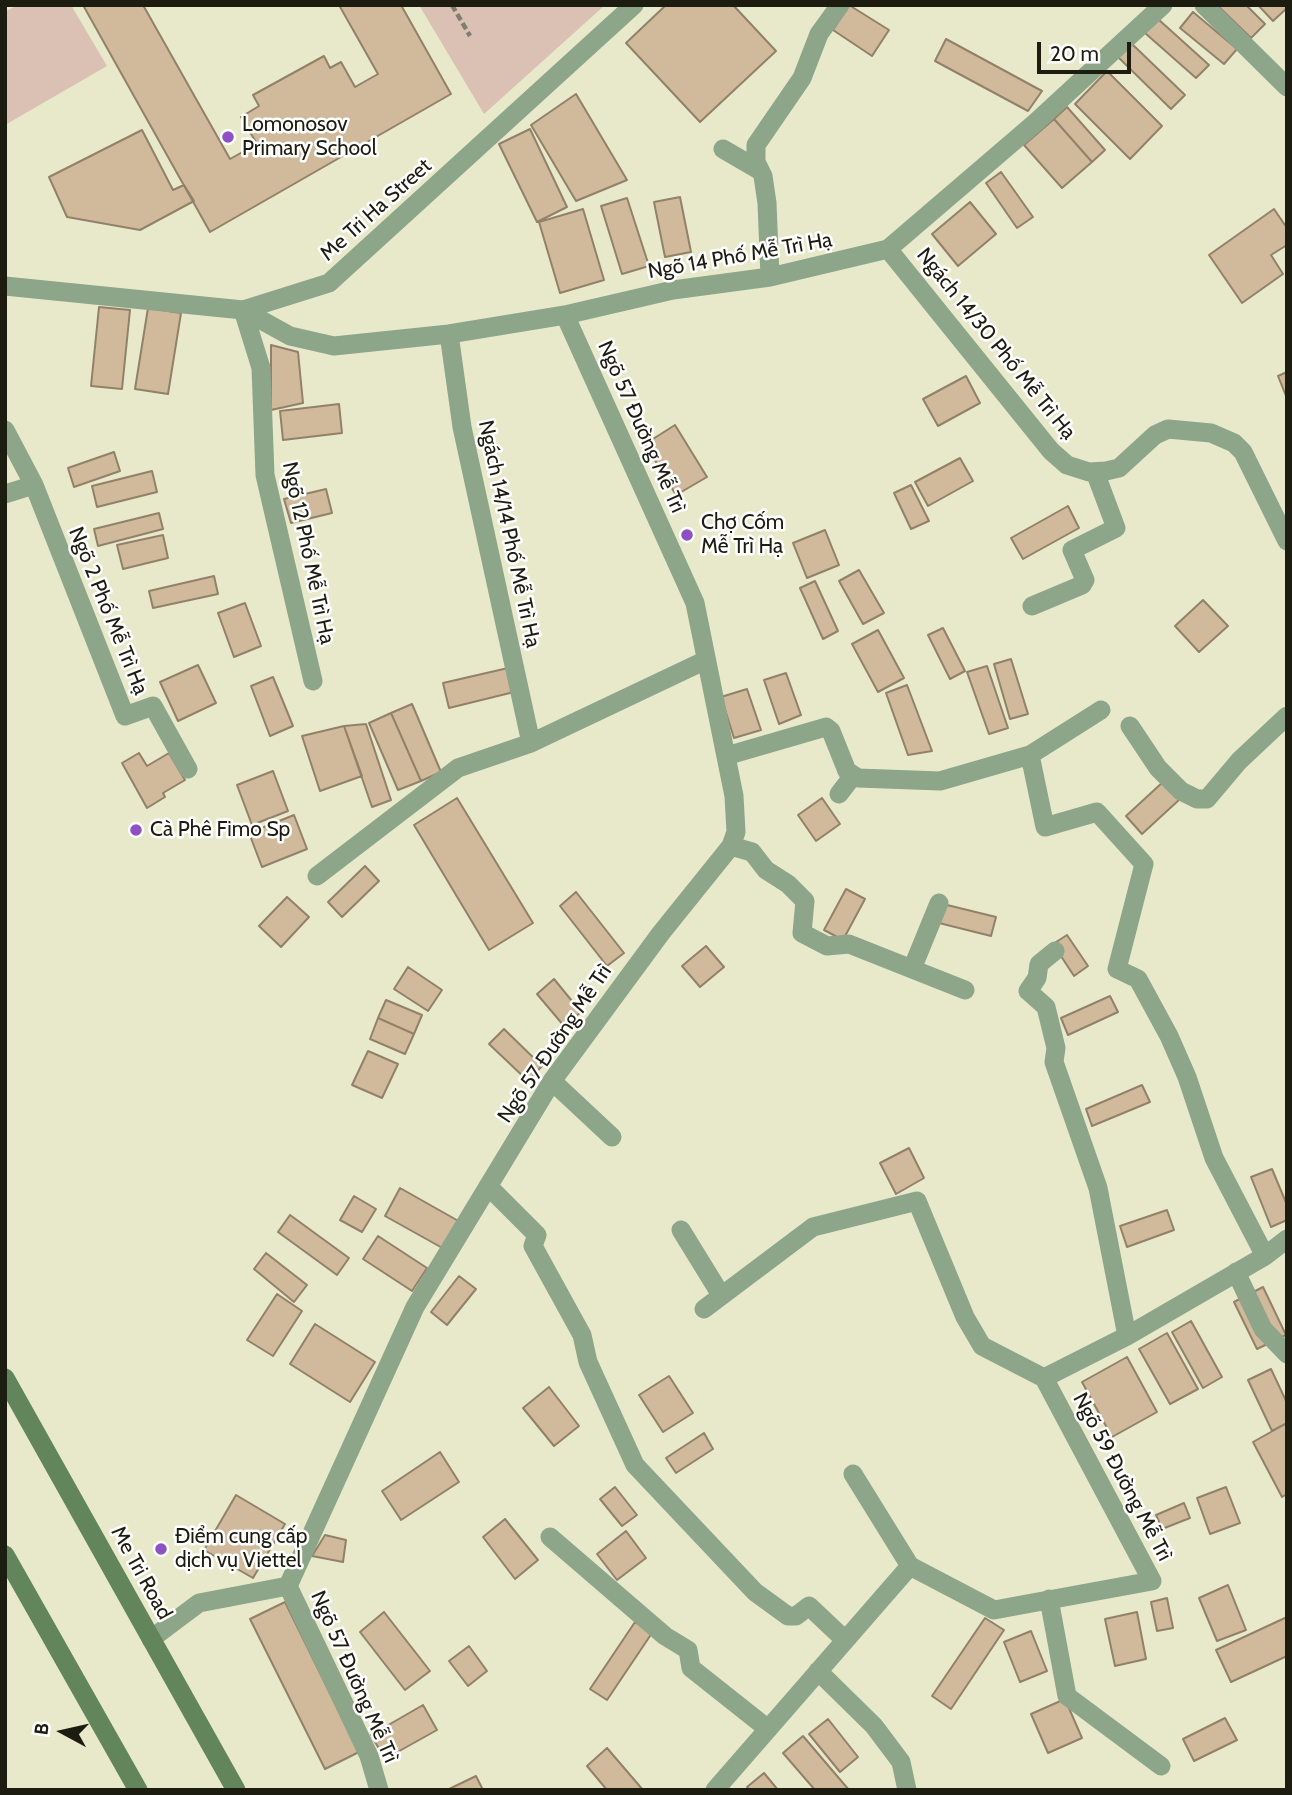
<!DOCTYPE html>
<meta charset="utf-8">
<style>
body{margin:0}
#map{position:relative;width:1292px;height:1795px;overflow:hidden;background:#e8e9cb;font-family:Cabin,sans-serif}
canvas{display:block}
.frame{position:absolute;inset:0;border:7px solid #1c1c11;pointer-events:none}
.north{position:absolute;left:28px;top:1697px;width:70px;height:70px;-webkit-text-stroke:5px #fff;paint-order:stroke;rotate:278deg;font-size:19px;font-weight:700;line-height:28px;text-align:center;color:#1c1c11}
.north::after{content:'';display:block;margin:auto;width:24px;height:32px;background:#1c1c11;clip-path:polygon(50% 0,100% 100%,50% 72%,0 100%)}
.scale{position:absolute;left:1037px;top:42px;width:94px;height:32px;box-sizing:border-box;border:4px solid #1c1c11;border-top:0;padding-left:9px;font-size:21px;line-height:24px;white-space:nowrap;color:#1c1c11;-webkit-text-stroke:5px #fff;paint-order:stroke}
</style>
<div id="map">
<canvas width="1292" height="1795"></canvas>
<div class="frame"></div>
<div class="north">B</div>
<div class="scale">20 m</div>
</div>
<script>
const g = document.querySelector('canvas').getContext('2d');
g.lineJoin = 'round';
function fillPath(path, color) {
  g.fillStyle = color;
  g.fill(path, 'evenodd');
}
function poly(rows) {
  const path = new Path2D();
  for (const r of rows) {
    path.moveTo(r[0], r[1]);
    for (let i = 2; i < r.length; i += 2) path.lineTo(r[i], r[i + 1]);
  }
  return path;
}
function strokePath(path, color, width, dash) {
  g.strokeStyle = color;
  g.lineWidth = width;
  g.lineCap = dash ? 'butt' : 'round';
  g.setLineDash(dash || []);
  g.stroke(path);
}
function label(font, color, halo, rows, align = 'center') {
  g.font = font + ' Cabin,sans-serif';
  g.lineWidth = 5;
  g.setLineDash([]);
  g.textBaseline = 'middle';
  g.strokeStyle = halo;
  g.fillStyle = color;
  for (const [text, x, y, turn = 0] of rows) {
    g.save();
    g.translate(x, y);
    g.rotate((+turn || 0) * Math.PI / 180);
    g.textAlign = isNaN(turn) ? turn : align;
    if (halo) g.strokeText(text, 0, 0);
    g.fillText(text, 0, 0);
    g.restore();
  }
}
const green = poly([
 [17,5,71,5,107,66,5,125,5,12],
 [419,5,605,5,484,114]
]);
const building = poly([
 [83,5,143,5,230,159,257,144,241,117,259,106,253,95,324,56,330,68,341,62,355,87,378,74,339,5,401,5,451,94,210,232,83,5],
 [666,5,733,5,776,51,700,122,626,43,666,5],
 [849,5,889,30,872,56,833,30,849,5],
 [1217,5,1246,5,1265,24,1251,38,1217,5],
 [1258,5,1287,5,1287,8,1273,21,1258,5],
 [1193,12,1237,49,1224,64,1180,28,1193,12],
 [1158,19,1209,65,1196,78,1145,33,1158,19],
 [946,39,1042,91,1028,111,935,61,946,39],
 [1131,43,1185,95,1171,109,1118,57,1131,43],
 [1107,71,1162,126,1130,159,1075,104,1107,71],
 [576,94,627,180,576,201,531,125,576,94],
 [1067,107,1105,150,1092,162,1054,119,1067,107],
 [1054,119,1092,162,1062,188,1024,145,1054,119],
 [530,129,567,207,537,222,499,144,530,129],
 [142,130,173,190,184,185,194,201,140,230,67,217,49,177,142,130],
 [1001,172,1033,217,1017,228,986,183,1001,172],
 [680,197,691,252,665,257,654,202,680,197],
 [627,198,649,266,622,274,601,206,627,198],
 [970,202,996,234,958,266,932,234,970,202],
 [583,209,604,280,560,293,539,222,583,209],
 [1274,209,1287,228,1287,245,1271,255,1283,274,1242,303,1209,255,1274,209],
 [99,307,130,310,122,389,91,386,99,307],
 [148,308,181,313,168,394,135,389,148,308],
 [271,345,298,352,303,403,271,410,271,345],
 [1287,372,1287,395,1286,396,1278,376,1287,372],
 [966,376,980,403,938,426,923,399,966,376],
 [339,404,342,433,283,440,280,411,339,404],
 [675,425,707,477,676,495,645,444,675,425],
 [114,452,120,471,74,487,68,468,114,452],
 [960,458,973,481,928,506,915,482,960,458],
 [152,471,157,492,97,507,92,486,152,471],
 [911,485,929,521,911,529,894,493,911,485],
 [326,489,332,513,291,523,284,499,326,489],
 [1068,506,1079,528,1023,559,1011,538,1068,506],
 [159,513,163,529,98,546,94,529,159,513],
 [825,530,839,565,807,578,793,543,825,530],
 [163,535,168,558,123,569,117,545,163,535],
 [859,570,884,613,863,624,839,581,859,570],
 [214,576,218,594,153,608,149,591,214,576],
 [815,581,838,631,823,639,800,588,815,581],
 [1203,600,1228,626,1199,652,1175,626,1203,600],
 [245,603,261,646,234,657,218,613,245,603],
 [943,628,965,671,950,679,928,635,943,628],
 [878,630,904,678,878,692,852,644,878,630],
 [1011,659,1028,714,1010,719,994,664,1011,659],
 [198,665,216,703,178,721,160,682,198,665],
 [987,666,1008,728,989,734,967,672,987,666],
 [508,668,514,692,449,708,443,683,508,668],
 [786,673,801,715,779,724,764,680,786,673],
 [273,677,293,726,270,736,251,686,273,677],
 [907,685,932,751,908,755,886,693,907,685],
 [747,689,761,730,734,738,721,697,747,689],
 [412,704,441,772,421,781,391,713,412,704],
 [391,713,421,781,398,790,369,723,391,713],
 [366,724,391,800,372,807,344,726,366,724],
 [344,726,362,776,320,791,302,736,344,726],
 [139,753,147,766,169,753,185,780,163,793,165,797,147,808,122,763,139,753],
 [273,771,288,811,252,825,237,785,273,771],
 [1164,781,1180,799,1142,834,1126,816,1164,781],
 [457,798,533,923,489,950,414,825,457,798],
 [822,798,840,824,816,841,798,815,822,798],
 [294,815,307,849,262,867,249,833,294,815],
 [365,866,379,881,342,917,328,902,365,866],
 [846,889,865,899,843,940,824,930,846,889],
 [576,892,624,953,607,966,560,906,576,892],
 [287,897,309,917,281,947,259,926,287,897],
 [939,903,996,917,991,936,935,922,939,903],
 [1067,935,1088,966,1074,976,1053,944,1067,935],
 [706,946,724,967,700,987,682,966,706,946],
 [408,967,442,990,428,1011,394,989,408,967],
 [554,979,581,1012,564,1026,537,994,554,979],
 [1110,996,1118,1012,1068,1035,1061,1018,1110,996],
 [386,1000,422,1015,414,1034,378,1018,386,1000],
 [378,1018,414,1034,405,1054,370,1039,378,1018],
 [504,1029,542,1066,528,1081,489,1044,504,1029],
 [368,1051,398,1064,382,1098,352,1085,368,1051],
 [1142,1085,1150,1102,1092,1126,1086,1109,1142,1085],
 [909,1148,924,1178,896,1194,880,1163,909,1148],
 [1272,1169,1287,1205,1287,1220,1271,1227,1251,1177,1272,1169],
 [400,1188,462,1223,446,1250,385,1216,400,1188],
 [354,1196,376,1209,362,1232,340,1220,354,1196],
 [1167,1210,1174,1230,1127,1247,1120,1226,1167,1210],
 [290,1215,349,1258,337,1275,278,1232,290,1215],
 [378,1236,427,1268,412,1291,363,1259,378,1236],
 [266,1253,307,1285,294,1302,254,1269,266,1253],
 [459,1276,476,1289,447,1325,431,1312,459,1276],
 [1263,1287,1286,1335,1257,1349,1234,1302,1263,1287],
 [277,1294,302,1311,273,1356,247,1340,277,1294],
 [1191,1321,1222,1377,1203,1388,1172,1332,1191,1321],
 [315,1324,375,1362,350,1402,290,1364,315,1324],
 [1167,1333,1198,1389,1170,1404,1139,1349,1167,1333],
 [1127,1357,1157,1412,1112,1437,1082,1382,1127,1357],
 [1271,1369,1287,1403,1287,1423,1272,1431,1248,1380,1271,1369],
 [669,1376,693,1413,663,1432,639,1395,669,1376],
 [549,1387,579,1426,554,1446,523,1408,549,1387],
 [1287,1423,1287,1494,1282,1497,1253,1442,1287,1423],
 [704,1433,713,1449,676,1473,666,1458,704,1433],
 [440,1452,459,1482,401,1520,382,1491,440,1452],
 [615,1487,637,1515,622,1526,600,1499,615,1487],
 [1226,1487,1240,1523,1210,1534,1197,1498,1226,1487],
 [236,1495,285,1524,253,1578,204,1550,236,1495],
 [1184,1503,1190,1518,1162,1529,1156,1515,1184,1503],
 [505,1519,538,1560,515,1579,483,1537,505,1519],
 [626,1531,646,1558,617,1580,597,1554,626,1531],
 [325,1535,346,1540,343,1562,312,1556,325,1535],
 [1228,1585,1246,1630,1217,1641,1199,1598,1228,1585],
 [1167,1598,1173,1628,1157,1631,1151,1602,1167,1598],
 [285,1602,359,1752,325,1769,250,1619,285,1602],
 [384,1612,430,1671,405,1690,360,1632,384,1612],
 [1137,1612,1146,1659,1115,1666,1105,1619,1137,1612],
 [1287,1617,1287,1656,1231,1682,1216,1650,1287,1617],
 [985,1618,1004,1630,951,1709,932,1696,985,1618],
 [635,1622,652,1633,607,1700,590,1689,635,1622],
 [1031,1631,1047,1671,1020,1682,1004,1642,1031,1631],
 [469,1646,487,1671,468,1686,449,1661,469,1646],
 [1065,1699,1082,1738,1048,1753,1031,1714,1065,1699],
 [423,1705,437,1730,385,1759,371,1735,423,1705],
 [1225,1718,1237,1740,1194,1761,1183,1739,1225,1718],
 [828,1719,858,1757,840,1772,809,1734,828,1719],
 [803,1736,849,1790,815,1790,783,1753,803,1736],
 [607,1748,643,1790,607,1790,587,1766,607,1748],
 [764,1773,778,1790,750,1790,747,1787,764,1773],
 [476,1776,483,1790,447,1790,476,1776]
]);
const path = poly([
 [452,5,470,36]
]);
const service = poly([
 [1204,5,1287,87],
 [723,149,759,170],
 [888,249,1051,451,1067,465,1089,472,1106,471,1119,468,1155,435,1168,429,1211,433,1234,443,1243,452,1287,541],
 [770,277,767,203,763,176,756,162,756,145,802,78,819,34,840,5],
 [243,310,290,336,334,346,449,334,565,315,673,290,770,277,888,249,1035,123,1163,5],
 [243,310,261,368,265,475,313,681],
 [449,334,462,427,531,743],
 [5,430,34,485,125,716,153,706,188,769],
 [5,494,34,485],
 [1032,606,1082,585,1085,580,1072,550,1116,528,1095,472],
 [1130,726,1158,768,1181,791,1197,799,1207,799,1239,761,1287,716],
 [1030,755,1101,710],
 [726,756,826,727,831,731,847,771,858,778,940,781,1030,755,1045,827,1097,812,1144,864,1117,969,1138,979,1169,1036,1187,1077,1214,1158,1265,1256],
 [839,794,852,777],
 [731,846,752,852,766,870,788,884,805,901,802,933,827,946,849,944,965,990],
 [317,876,458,768,531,743,706,660],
 [1055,951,1039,964,1037,978,1028,991,1046,1007,1056,1048,1054,1062,1098,1188,1127,1336],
 [912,969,939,903],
 [552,1081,612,1137],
 [488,1186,537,1235,533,1246,582,1335,588,1362,635,1465,755,1592,788,1616,796,1616,809,1606,845,1640],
 [681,1230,721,1295],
 [1236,1272,1263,1329,1287,1354],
 [704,1309,813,1227,917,1201,965,1317,982,1346,1044,1378],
 [1044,1378,1127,1336,1265,1256,1287,1239],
 [853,1474,910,1566],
 [550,1537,665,1636,688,1650,691,1668,768,1729],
 [910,1566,994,1610,1152,1581,1044,1378],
 [1049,1599,1067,1696,1161,1766],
 [151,1639,199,1603,288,1586,415,1307,552,1081,661,933,731,846,736,832,734,796,695,603,565,315],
 [818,1671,874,1726,901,1762,907,1790],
 [715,1790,910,1566]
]);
const minor = poly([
 [5,286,243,310,329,283,634,5],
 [288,1586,369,1756,379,1790]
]);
const secondary = poly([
 [5,1378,236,1790],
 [5,1555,138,1790]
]);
const markers = [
 [228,137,7,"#9050c5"],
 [687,535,7,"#9050c5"],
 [136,830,7,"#9050c5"],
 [161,1549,7,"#9050c5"]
];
const poiNames = [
 ["Lomonosov",242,125],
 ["Primary School",242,149],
 ["Chợ Cốm",701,523],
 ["Mễ Trì Hạ",701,547],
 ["Cà Phê Fimo Sp",150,830],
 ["Điểm cung cấp",175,1537],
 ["dịch vụ Viettel",175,1561]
];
const streetNames = [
 ["Me Tri Ha Street",376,210,-42],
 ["Ngõ 14 Phố Mễ Trì Hạ",740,256,-10],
 ["Ngách 14/30 Phố Mễ Trì Hạ",996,344,51],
 ["Ngõ 57 Đường Mễ Trì",641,427,66],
 ["Ngách 14/14 Phố Mễ Trì Hạ",509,534,78],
 ["Ngõ 12 Phố Mễ Trì Hạ",308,553,78],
 ["Ngõ 2 Phố Mễ Trì Hạ",108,611,68],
 ["Ngõ 57 Đường Mễ Trì",555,1044,-56],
 ["Ngõ 59 Đường Mễ Trì",1122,1477,62],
 ["Me Tri Road",141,1573,61],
 ["Ngõ 57 Đường Mễ Trì",354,1677,66]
];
fillPath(green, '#dbc0b4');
fillPath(building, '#d0ba9b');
strokePath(building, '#928169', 2);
strokePath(path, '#7f806b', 4.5, [7, 3.5]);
strokePath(service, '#8da589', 19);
strokePath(minor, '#8da589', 19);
strokePath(secondary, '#62855b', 19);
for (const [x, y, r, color] of markers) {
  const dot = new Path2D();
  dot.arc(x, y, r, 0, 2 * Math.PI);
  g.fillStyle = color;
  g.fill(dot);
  strokePath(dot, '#fff', 2.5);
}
label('21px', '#1c1c11', '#fff', poiNames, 'left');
label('21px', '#1c1c11', '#fff', streetNames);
</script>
